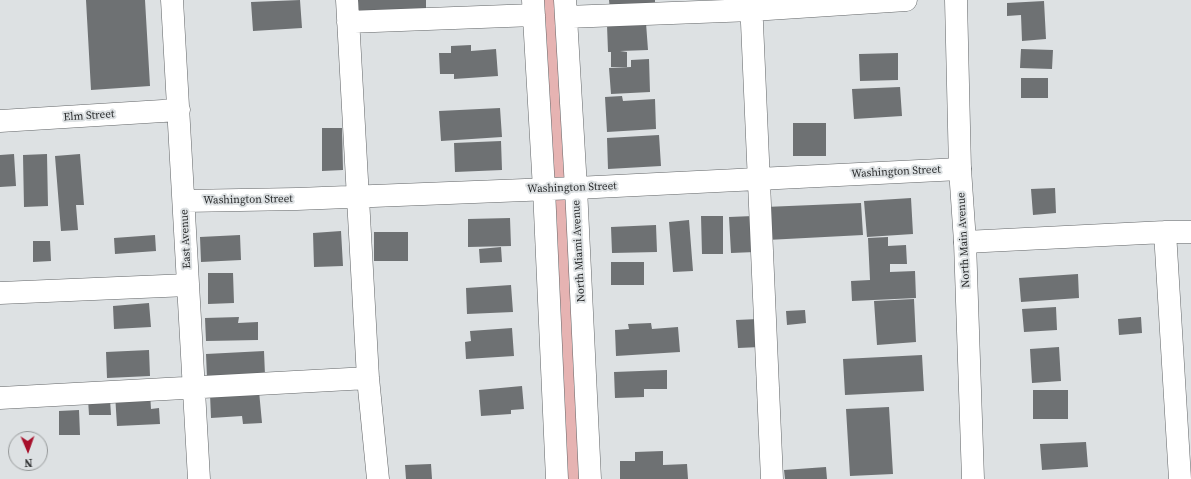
<!DOCTYPE html>
<style>
body{margin:0}
#map{position:relative;width:1191px;height:479px;overflow:hidden;background:#dde1e3;font-family:"Source Serif 4",serif}
canvas{display:block}
.north{position:absolute;left:8px;top:431px;width:40px;height:40px;box-sizing:border-box;background:#dde1e3;border:1px solid #959899;border-radius:50%;rotate:178deg;font-size:11px;font-weight:700;line-height:16px;text-align:center;color:#282a2b}
.north::after{content:'';display:block;margin:auto;width:14px;height:18px;background:#a70f2a;clip-path:polygon(50% 0,100% 100%,50% 72%,0 100%)}
</style>
<div id="map">
<canvas width="1191" height="479"></canvas>
<div class="north">N</div>
</div>
<script>
const g = document.querySelector('canvas').getContext('2d');
g.lineJoin = 'round';
function fillPath(path, color) {
  g.fillStyle = color;
  g.fill(path, 'evenodd');
}
function poly(rows) {
  const path = new Path2D();
  for (const r of rows) {
    path.moveTo(r[0], r[1]);
    for (let i = 2; i < r.length; i += 2) path.lineTo(r[i], r[i + 1]);
  }
  return path;
}
function strokePath(path, color, width, dash) {
  g.strokeStyle = color;
  g.lineWidth = width;
  g.lineCap = dash ? 'butt' : 'round';
  g.setLineDash(dash || []);
  g.stroke(path);
}
function label(font, color, halo, rows, align = 'center') {
  g.font = font + ' "Source Serif 4",serif';
  g.lineWidth = 4;
  g.setLineDash([]);
  g.textBaseline = 'middle';
  g.strokeStyle = halo;
  g.fillStyle = color;
  for (const [text, x, y, turn = 0] of rows) {
    g.save();
    g.translate(x, y);
    g.rotate((+turn || 0) * Math.PI / 180);
    g.textAlign = isNaN(turn) ? turn : align;
    if (halo) g.strokeText(text, 0, 0);
    g.fillText(text, 0, 0);
    g.restore();
  }
}
const green = poly([
 [533,0,565,0,590,479,557,479]
]);
const building = poly([
 [86,0,145,0,150,86,91,90],
 [300,0,302,28,253,31,251,2],
 [358,0,426,0,426,9,359,12],
 [609,0,655,0,655,9,610,10],
 [1044,1,1046,39,1022,41,1021,15,1007,16,1007,3],
 [646,23,648,50,620,51,627,52,627,67,611,67,611,52,608,52,607,25],
 [471,45,471,51,496,49,498,76,454,79,454,74,440,74,439,53,451,53,451,46],
 [1021,49,1053,50,1052,69,1020,68],
 [898,53,898,80,860,81,859,54],
 [649,59,650,92,611,94,609,68,631,67,631,60],
 [1021,78,1048,78,1048,98,1021,98],
 [900,87,902,116,854,119,852,89],
 [622,96,623,101,655,99,656,129,607,132,605,97],
 [500,108,502,137,441,141,439,111],
 [793,123,826,123,826,156,793,156],
 [322,128,342,128,343,170,322,171],
 [659,135,661,166,608,169,607,138],
 [501,141,502,170,455,172,454,143],
 [14,154,16,186,0,187,0,155],
 [47,154,48,206,24,207,23,155],
 [80,154,84,205,76,205,78,230,61,231,55,156],
 [1055,188,1056,213,1033,215,1031,189],
 [911,198,913,234,867,237,864,201],
 [861,203,863,235,767,240,765,207],
 [701,216,723,216,723,254,702,254],
 [753,216,755,252,731,253,729,217],
 [510,218,511,246,468,247,468,219],
 [689,220,693,271,673,272,669,222],
 [656,225,657,252,612,253,611,227],
 [341,231,343,266,314,267,313,233],
 [374,232,408,232,408,261,374,261],
 [155,235,156,251,115,254,114,238],
 [240,235,241,260,201,262,200,237],
 [888,237,888,246,906,245,907,264,890,264,890,272,915,271,916,298,852,301,851,281,870,280,868,238],
 [33,241,50,241,51,261,33,262],
 [501,247,502,262,480,263,479,249],
 [611,262,644,262,644,285,611,285],
 [208,273,233,273,234,303,208,304],
 [1078,274,1079,298,1021,302,1019,278],
 [511,285,513,312,467,314,466,288],
 [914,299,916,342,877,345,874,301],
 [149,303,151,327,114,329,113,306],
 [1056,307,1057,330,1024,332,1022,309],
 [805,310,806,323,787,325,786,311],
 [239,317,238,323,258,322,258,340,206,341,205,318],
 [1141,317,1142,333,1119,335,1118,319],
 [758,319,760,347,738,348,736,320],
 [651,323,652,329,678,327,680,352,616,356,615,330,629,329,628,324],
 [512,328,514,356,466,359,465,342,471,341,470,331],
 [1059,347,1061,381,1032,383,1030,349],
 [149,350,150,376,107,378,106,352],
 [264,351,265,375,207,378,206,354],
 [922,355,924,391,845,395,843,359],
 [667,370,667,389,644,389,644,397,615,398,614,372],
 [522,386,524,409,511,410,511,414,481,416,479,390],
 [1033,390,1068,390,1068,419,1033,419],
 [259,391,262,423,243,424,242,416,211,418,210,394],
 [150,393,151,409,159,408,160,424,117,426,115,394],
 [88,399,110,399,111,415,89,415],
 [889,407,893,474,850,476,846,409],
 [79,410,80,435,59,435,59,411],
 [1086,442,1088,467,1042,470,1040,444],
 [663,451,663,465,687,464,688,479,620,479,620,461,635,461,635,452],
 [431,464,432,479,406,479,405,465],
 [826,467,827,479,785,479,784,470]
]);
const minor = poly([
 [172,0,199,479],
 [347,0,368,378,378,479],
 [533,0,544,189,557,479],
 [565,0,576,188,590,479],
 [751,0,772,479],
 [566,17,752,10,906,0],
 [348,22,534,15],
 [0,121,179,110],
 [184,201,297,199,576,188,960,169],
 [1165,232,1180,479],
 [965,242,1165,232,1191,232],
 [0,293,188,285],
 [0,398,368,378]
]);
const major = poly([
 [956,0,960,169,965,242,973,479]
]);
const streetNames = [
 ["Elm Street",89,116,-4],
 ["Washington Street",896,172,-3],
 ["Washington Street",572,188,-2],
 ["Washington Street",248,200,-1],
 ["East Avenue",186,239,-93],
 ["North Main Avenue",964,240,-93],
 ["North Miami Avenue",579,251,-93]
];
fillPath(green, '#e6b3b2');
fillPath(building, '#6e7173');
strokePath(minor, '#626567', 23);
strokePath(major, '#626567', 23);
strokePath(minor, '#fff', 22);
strokePath(major, '#fff', 22);
label('11px', '#282a2b', '#dde1e3', streetNames);
</script>
